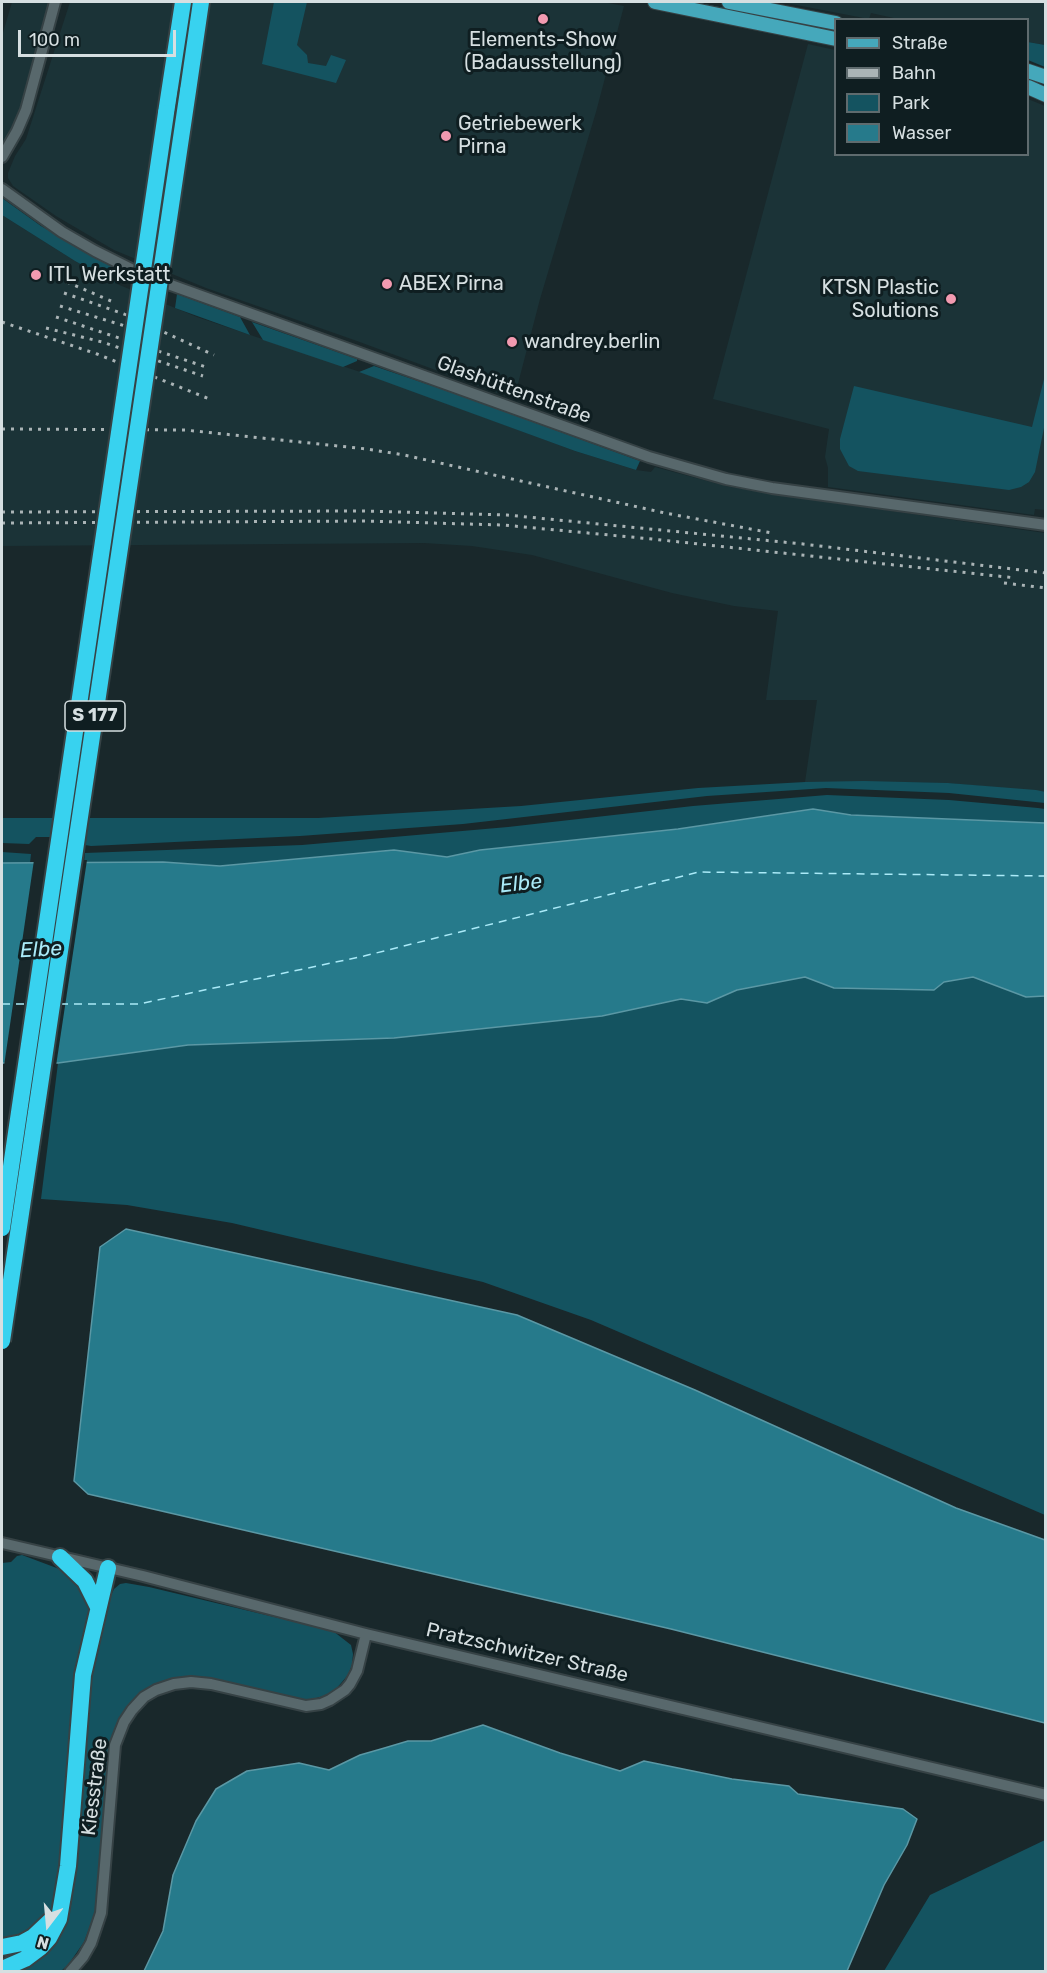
<!DOCTYPE html>
<meta charset="utf-8">
<style>
body{margin:0}
#map{position:relative;width:1047px;height:1973px;overflow:hidden;background:#19282b;font-family:Rubik,sans-serif}
canvas{display:block}
.frame{position:absolute;inset:0;border:3px solid #d6dfe1;pointer-events:none}
.legend{position:absolute;left:834px;top:18px;width:195px;height:138px;box-sizing:border-box;background:#0f1e21;border:2px solid #5f6b6e;margin:0;padding:8px 10px;list-style:none;font-size:18px;color:#d6dfe1}
.legend li{display:flex;align-items:center;gap:12px;height:30px}
.legend b{width:30px;border:2px solid #5f6b6e}
.north{position:absolute;left:18px;top:1895px;width:60px;height:60px;-webkit-text-stroke:4px #0f1e21;paint-order:stroke;rotate:196deg;font-size:16px;font-weight:700;line-height:24px;text-align:center;color:#d6dfe1}
.north::after{content:'';display:block;margin:auto;width:21px;height:27px;background:#d6dfe1;clip-path:polygon(50% 0,100% 100%,50% 72%,0 100%)}
.scale{position:absolute;left:18px;top:30px;width:158px;height:27px;box-sizing:border-box;border:3px solid #d6dfe1;border-top:0;padding-left:8px;font-size:18px;line-height:21px;white-space:nowrap;color:#d6dfe1;-webkit-text-stroke:4px #0f1e21;paint-order:stroke}
</style>
<div id="map">
<canvas width="1047" height="1973"></canvas>
<div class="frame"></div>
<ul class="legend">
<li><b style="height:8px;background:#45a8bb"></b>Straße</li>
<li><b style="height:8px;background:#aab4b6"></b>Bahn</li>
<li><b style="height:16px;background:#145360"></b>Park</li>
<li><b style="height:16px;background:#267a8b"></b>Wasser</li>
</ul>
<div class="north">N</div>
<div class="scale">100 m</div>
</div>
<script>
const g = document.querySelector('canvas').getContext('2d');
g.lineJoin = 'round';
function fillPath(path, color) {
  g.fillStyle = color;
  g.fill(path, 'evenodd');
}
function poly(rows) {
  const path = new Path2D();
  for (const r of rows) {
    path.moveTo(r[0], r[1]);
    for (let i = 2; i < r.length; i += 2) path.lineTo(r[i], r[i + 1]);
  }
  return path;
}
function strokePath(path, color, width, dash) {
  g.strokeStyle = color;
  g.lineWidth = width;
  g.lineCap = dash ? 'butt' : 'round';
  g.setLineDash(dash || []);
  g.stroke(path);
}
function label(font, color, halo, rows, align = 'center') {
  g.font = font + ' Rubik,sans-serif';
  g.lineWidth = 6;
  g.setLineDash([]);
  g.textBaseline = 'middle';
  g.strokeStyle = halo;
  g.fillStyle = color;
  for (const [text, x, y, turn = 0] of rows) {
    g.save();
    g.translate(x, y);
    g.rotate((+turn || 0) * Math.PI / 180);
    g.textAlign = isNaN(turn) ? turn : align;
    if (halo) g.strokeText(text, 0, 0);
    g.fillText(text, 0, 0);
    g.restore();
  }
}
const built = poly([
 [12,2,49,2,21,108,2,147,2,36],
 [70,2,603,2,624,6,596,112,540,299,514,399,357,341,206,288,114,250,56,216,13,186,8,178,8,173,15,156,26,139],
 [781,2,1045,2,1045,45,1028,42,1028,20,903,20,871,13,869,19],
 [808,44,835,50,836,154,1028,154,1028,99,1045,106,1045,510,1035,509,1034,515,828,487,828,468,825,457,829,429,713,399],
 [2,215,75,261,117,284,197,317,378,378,575,451,636,470,651,472,655,467,726,486,772,494,1045,533,1045,792,948,783,805,782,817,700,766,700,778,611,734,606,672,593,532,555,472,546,424,543,2,546]
]);
const green = poly([
 [274,2,307,2,297,45,307,55,308,63,326,66,331,55,346,60,336,83,262,64],
 [684,2,695,2,835,30,835,33],
 [1028,42,1045,45,1045,67,1028,60],
 [2,198,41,226,119,271,117,284,75,261,2,215],
 [177,294,240,317,250,335,175,308],
 [252,322,357,359,357,361,343,367,263,340],
 [374,366,465,397,640,461,636,470,575,451,359,372],
 [1045,375,1045,423,1035,472,1029,482,1021,487,1009,490,858,471,849,466,840,449,840,439,854,386,1032,427],
 [864,781,948,783,1036,790,1046,792,1045,803,949,793,826,788,707,796,463,824,300,836,91,846,85,845,83,837,36,837,29,844,2,843,2,818,318,818,521,806,698,788,805,782],
 [827,795,949,800,1038,808,1045,809,1045,823,851,815,813,809,678,829,480,850,447,857,394,850,220,866,163,862,84,863,85,853,302,845,508,827,693,806],
 [2,852,31,854,30,863,2,863],
 [805,976,834,988,944,982,973,977,1026,997,1045,996,1045,1515,591,1320,483,1282,232,1223,127,1205,41,1199,58,1063,188,1045,394,1038,602,1016,681,999,707,1003,737,990],
 [22,1555,70,1573,88,1598,89,1610,78,1672,63,1866,56,1895,51,1910,39,1925,31,1932,2,1943,2,1563,11,1562,17,1556],
 [126,1583,149,1587,333,1631,351,1645,353,1654,352,1665,348,1675,336,1689,327,1695,306,1701,209,1678,190,1677,172,1679,153,1686,138,1695,119,1720,109,1746,95,1913,84,1942,68,1965,61,1971,8,1972,66,1922,71,1905,90,1672,108,1602,114,1589,120,1584],
 [1045,1840,1045,1971,884,1971,930,1895]
]);
const water = poly([
 [813,809,851,815,1045,823,1045,996,1026,997,973,977,944,982,934,990,834,988,805,977,737,990,707,1003,681,999,602,1016,394,1038,188,1045,58,1063,2,1063,2,863,163,862,220,866,394,850,447,857,480,850,678,829,813,809],
 [126,1229,517,1315,695,1390,956,1508,1045,1540,1045,1723,671,1629,88,1494,74,1481,100,1247,126,1229],
 [483,1725,560,1753,620,1771,644,1761,732,1779,789,1786,798,1794,903,1809,917,1819,907,1845,884,1885,847,1971,144,1971,163,1931,173,1875,196,1821,216,1789,247,1771,299,1763,329,1770,360,1755,381,1749,408,1741,431,1741,483,1725]
]);
const pier = poly([
 [34,860,87,860,56,1066,4,1066]
]);
const ferry = poly([
 [2,1004,28,1004],
 [60,1004,139,1004,364,956,699,872,1046,876]
]);
const minor = poly([
 [2,157,17,131,26,110,55,2],
 [2,189,62,232,95,251,143,275,649,457,726,479,772,488,1046,525],
 [2,1543,143,1576,366,1634,1046,1795],
 [70,1972,83,1957,91,1943,101,1913,115,1745,124,1722,132,1710,144,1697,156,1690,174,1684,191,1682,211,1684,306,1706,321,1704,330,1700,345,1690,350,1684,357,1671,366,1634]
]);
const major = poly([
 [655,2,836,39],
 [729,2,836,23],
 [1028,71,1046,77],
 [1028,87,1046,95]
]);
const highway = poly([
 [188,91,201,2],
 [166,113,183,2],
 [60,1557,85,1581,98,1607],
 [2,1947,22,1943,33,1937,50,1921],
 [2,1969,25,1959,41,1947,49,1938,59,1919,68,1866,83,1675,108,1568]
]);
const rail = poly([
 [67,282,111,301],
 [64,293,124,314,214,355],
 [60,306,151,334],
 [56,317,206,367],
 [2,322,97,354,212,400],
 [46,328,102,342,203,376],
 [2,429,185,430,367,449,404,455,665,513,772,533],
 [2,512,363,511,507,515,803,544,1046,573],
 [2,523,362,521,503,525,652,539,1016,578],
 [1004,583,1046,588]
]);
const highwayBridge = poly([
 [2,1228,166,113],
 [2,1341,188,91]
]);
const markers = [
 [543,19,6,"#f29ab0"],
 [446,136,6,"#f29ab0"],
 [36,275,6,"#f29ab0"],
 [387,284,6,"#f29ab0"],
 [951,299,6,"#f29ab0"],
 [512,342,6,"#f29ab0"]
];
const shields = [
 [95,716,60]
];
const shieldNames = [
 ["S 177",95,716]
];
const poiNames = [
 ["Elements-Show",543,40,"center"],
 ["(Badausstellung)",543,63,"center"],
 ["Getriebewerk",458,124],
 ["Pirna",458,147],
 ["ITL Werkstatt",48,275],
 ["ABEX Pirna",399,284],
 ["KTSN Plastic",939,288,"right"],
 ["Solutions",939,311,"right"],
 ["wandrey.berlin",524,342]
];
const streetNames = [
 ["Glashüttenstraße",514,390,20],
 ["Pratzschwitzer Straße",527,1653,13],
 ["Kiesstraße",95,1787,-83]
];
const waterNames = [
 ["Elbe",521,884,-7],
 ["Elbe",41,950,-3]
];
fillPath(built, '#1b3337');
fillPath(green, '#145360');
fillPath(water, '#267a8b');
strokePath(water, '#5b98a5', 1.5);
fillPath(pier, '#19282b');
strokePath(ferry, '#aaeaf8', 1.5, [8, 6]);
strokePath(minor, '#364245', 14);
strokePath(major, '#364245', 16);
strokePath(highway, '#364245', 20);
strokePath(minor, '#58686c', 10);
strokePath(major, '#45a8bb', 14);
strokePath(highway, '#38d2ef', 16);
strokePath(rail, '#aab4b6', 3, [3, 6]);
strokePath(highwayBridge, '#364245', 20, []);
strokePath(highwayBridge, '#38d2ef', 16);
for (const [x, y, r, color] of markers) {
  const dot = new Path2D();
  dot.arc(x, y, r, 0, 2 * Math.PI);
  g.fillStyle = color;
  g.fill(dot);
  strokePath(dot, '#0f1e21', 2);
}
for (const [x, y, w] of shields) {
  const box = new Path2D();
  box.roundRect(x - w / 2, y - 15, w, 30, 4.5);
  g.fillStyle = '#0f1e21';
  g.fill(box);
  strokePath(box, '#d6dfe1', 1.5);
}
label('bold 18px', '#d6dfe1', null, shieldNames);
label('20px', '#d6dfe1', '#0f1e21', poiNames, 'left');
label('20px', '#d6dfe1', '#0f1e21', streetNames);
label('italic 21px', '#aaeaf8', '#0f1e21', waterNames);
</script>
